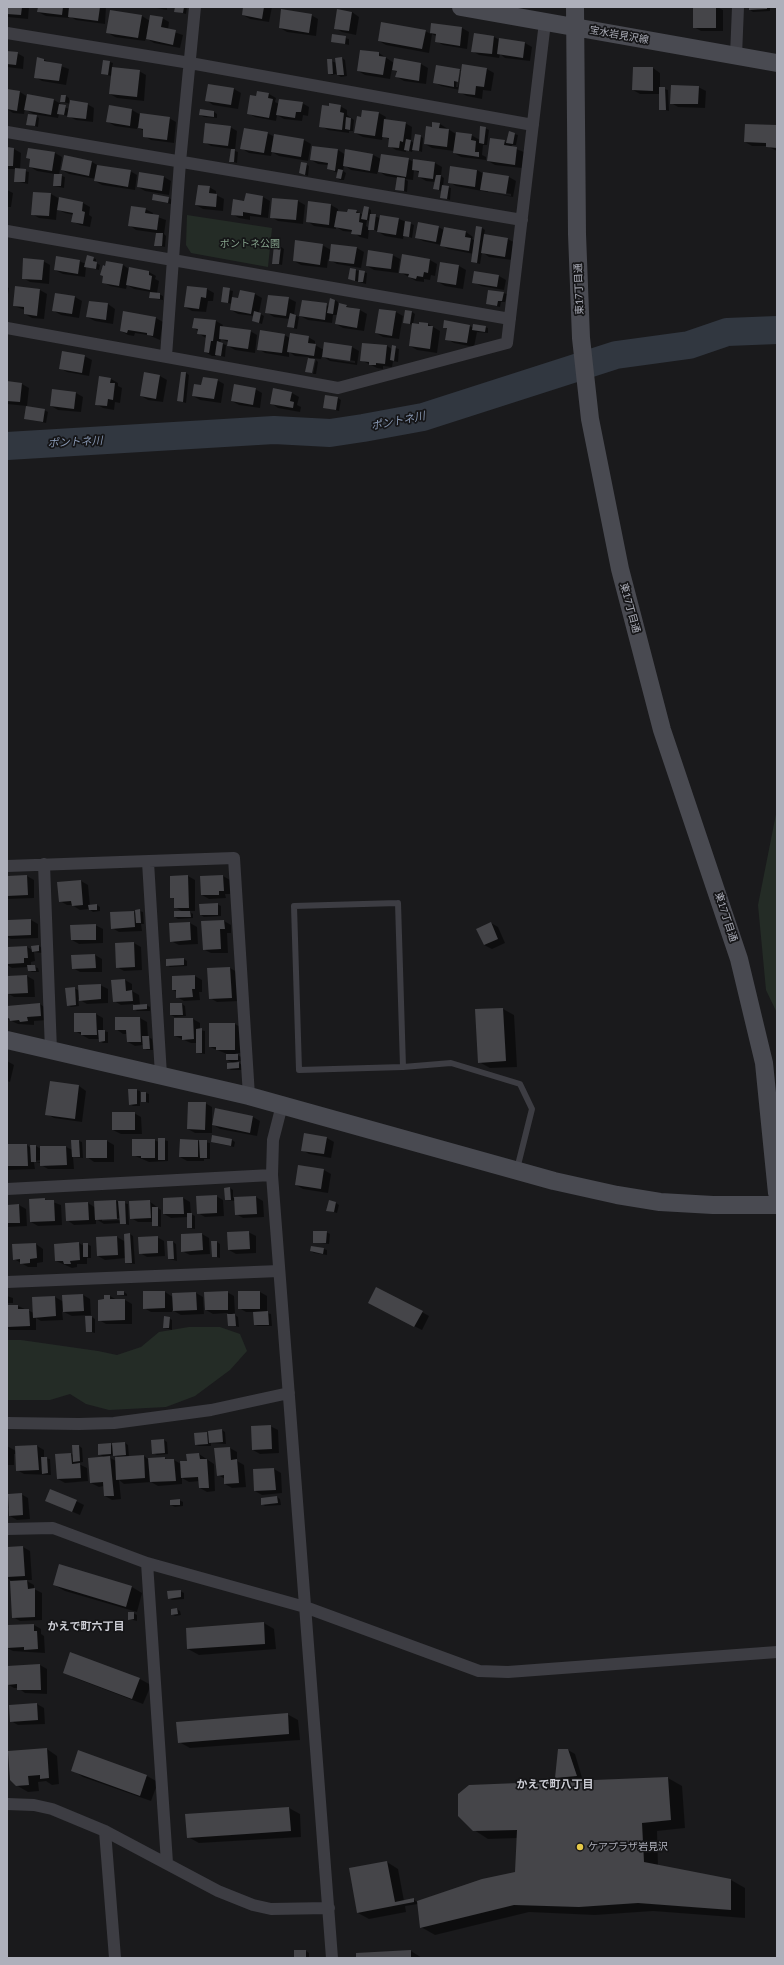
<!DOCTYPE html>
<meta charset="utf-8">
<style>
body{margin:0}
#map{position:relative;width:784px;height:1965px;overflow:hidden;background:#1a1a1c;font-family:Lato,sans-serif}
canvas{display:block}
.frame{position:absolute;inset:0;border:8px solid #aeb0bb;pointer-events:none}
</style>
<div id="map">
<canvas width="784" height="1965"></canvas>
<div class="frame"></div>
</div>
<script>
const g = document.querySelector('canvas').getContext('2d');
g.lineJoin = 'round';
function fillPath(path, color) {
  g.fillStyle = color;
  g.fill(path, 'evenodd');
}
function poly(rows) {
  const path = new Path2D();
  for (const r of rows) {
    path.moveTo(r[0], r[1]);
    for (let i = 2; i < r.length; i += 2) path.lineTo(r[i], r[i + 1]);
  }
  return path;
}
function strokePath(path, color, width, dash) {
  g.strokeStyle = color;
  g.lineWidth = width;
  g.lineCap = dash ? 'butt' : 'round';
  g.setLineDash(dash || []);
  g.stroke(path);
}
function label(font, color, halo, rows, align = 'center') {
  g.font = font + ' Lato,"Noto Sans JP",sans-serif';
  g.lineWidth = 3.5;
  g.setLineDash([]);
  g.textBaseline = 'middle';
  g.strokeStyle = halo;
  g.fillStyle = color;
  for (const [text, x, y, turn = 0] of rows) {
    g.save();
    g.translate(x, y);
    g.rotate((+turn || 0) * Math.PI / 180);
    g.textAlign = isNaN(turn) ? turn : align;
    if (halo) g.strokeText(text, 0, 0);
    g.fillText(text, 0, 0);
    g.restore();
  }
}
const green = poly([
 [187,215,272,228,268,267,191,253,186,245],
 [777,809,777,1013,766,990,758,905],
 [189,1327,220,1327,240,1334,247,1351,230,1370,195,1396,166,1407,109,1410,86,1404,70,1394,50,1400,7,1400,7,1340,21,1340,98,1351,117,1355,141,1347,159,1332]
]);
const shadow = poly([
 [7,7,29,7,28,19,8,17],
 [39,7,106,7,105,24,76,20,69,16,69,18,46,16,38,12],
 [151,7,167,7,167,10],
 [176,7,187,7,186,14,175,11],
 [244,7,272,7,269,22,250,19,243,15],
 [694,7,717,7,723,10,723,31,701,31,694,27],
 [750,7,770,7,770,11,753,12,750,10],
 [338,10,352,12,359,17,356,35,342,32,335,28],
 [311,15,318,19,316,36,287,32,280,28],
 [142,16,150,21,162,18,169,22,168,30,183,35,180,48,154,43,146,38,145,41,115,37,108,33],
 [432,24,462,28,469,32,467,49,443,45,436,41,436,36,432,34,429,53,386,45,379,41,425,31,431,34],
 [475,34,494,37,500,40,525,43,532,47,530,61,505,58,500,54,499,58,479,55,472,51],
 [333,35,349,39,349,45,332,41],
 [7,52,17,53,24,57,23,69,7,67],
 [379,53,394,63,395,60,421,64,428,68,426,84,404,81,397,77,397,72,392,69,390,79,365,75,358,71],
 [342,58,345,60,347,76,341,77,336,74,332,75,329,73,328,60,337,63],
 [44,60,69,69,66,85,42,81,35,77],
 [110,62,113,63,112,68,139,71,146,75,144,101,117,98,110,94,112,76,102,74],
 [653,68,660,73,660,88,668,90,669,111,660,109,660,94,640,94,633,90],
 [487,69,494,73,491,91,483,90,482,99,467,96,459,92,460,90,441,86,434,82,460,70,462,72],
 [458,71,461,71,458,87,456,87],
 [698,87,706,91,705,108,678,107,671,103],
 [234,89,241,93,238,109,213,105,206,100],
 [7,90,20,92,28,97,54,100,61,104,60,106,70,109,70,104,61,101,66,96,69,98,69,101,87,104,94,108,93,122,76,120,68,116,59,114,58,118,33,114,25,109,24,114,13,113,7,109],
 [258,92,269,94,276,98,275,102,279,104,302,103,309,107,308,116,303,115,302,121,284,119,277,115,276,121,255,117,248,113],
 [340,106,347,110,347,115,354,120,353,131,349,131,349,133,328,130,321,126],
 [132,110,141,115,169,118,176,122,174,143,151,140,144,136,144,131,137,127,137,129,115,126,108,122],
 [201,110,214,112,217,114,217,118,204,117,200,115],
 [379,113,386,117,385,120,405,123,412,127,411,141,414,143,420,136,423,138,422,152,413,149,412,152,406,150,406,152,396,150,389,146,390,140,383,136,382,140,363,137,355,133,362,118],
 [36,116,39,118,38,127,27,124],
 [440,124,456,134,471,135,480,140,485,128,489,130,487,145,483,145,482,155,486,157,486,160,461,157,454,153,454,151,432,148,425,144,433,128],
 [777,126,777,151,767,146,752,146,745,142],
 [230,127,237,131,235,151,238,152,237,163,230,161,232,149,211,146,204,142],
 [267,133,275,137,275,136,304,140,311,144,308,161,279,156,272,152,271,156,249,153,241,148],
 [514,134,518,135,516,145,512,145,511,147,524,152,522,168,495,165,488,161,504,141,507,143],
 [313,147,338,150,346,155,346,150,373,155,381,159,408,159,414,162,435,163,442,167,441,176,444,178,443,186,451,188,450,200,441,197,442,191,434,189,435,182,426,181,419,177,420,173,414,170,413,180,404,179,408,181,407,192,396,189,398,178,386,176,378,171,377,174,351,170,344,165,343,171,346,173,344,180,340,180,337,178,338,173,328,169,328,165,318,164,311,160],
 [7,148,14,149,21,153,20,170,29,172,28,184,15,181,16,169,7,169],
 [55,153,62,157,59,175,65,177,64,188,54,186,55,174,37,171,30,167,31,160,27,158],
 [92,162,99,166,130,171,137,175,135,190,102,185,95,181,96,179,69,174,62,170],
 [306,164,309,166,308,176,300,173],
 [451,167,477,170,484,174,509,177,516,181,513,197,456,186,449,182],
 [488,190,511,194,511,196,488,192],
 [140,173,164,177,171,181,169,195,145,191,138,187],
 [209,187,216,191,216,195,224,199,223,211,203,209,196,205],
 [7,190,13,193,11,207,7,207],
 [34,193,51,194,60,199,83,203,90,207,89,215,92,217,90,227,80,225,72,221,74,215,65,213,57,209,56,220,39,218,32,214],
 [246,194,263,197,270,201,268,218,250,216,250,220,239,218,232,214,245,202],
 [169,198,172,200,171,204,153,200],
 [298,201,305,205,303,224,278,221,271,217],
 [309,203,331,205,338,209,338,212,348,213,356,211,363,215,368,208,371,210,371,215,380,218,381,216,399,219,414,225,412,238,404,235,403,239,385,236,370,227,369,229,374,231,369,229,368,239,360,237,353,232,343,231,336,227,336,229,314,226,307,221],
 [367,220,370,221,369,228,366,226],
 [145,209,153,213,152,215,166,220,164,234,166,236,165,247,155,245,157,233,136,230,129,225],
 [438,227,444,230,466,232,473,237,472,239,475,241,482,228,485,230,484,235,508,239,515,243,512,260,489,257,482,252,480,264,476,263,473,262,474,254,448,249,441,245,423,241,416,237],
 [322,245,331,250,357,248,364,252,361,268,337,264,328,259,327,268,301,265,294,261],
 [281,247,284,249,282,265,273,263],
 [392,255,400,259,398,273,374,270,367,266],
 [93,258,96,259,96,263,100,265,99,270,86,267,85,277,63,274,55,270,79,261,86,264],
 [430,260,437,264,435,276,431,275,430,280,424,279,424,282,416,281,400,272],
 [43,261,50,265,49,284,30,282,23,278],
 [441,263,459,266,466,270,463,289,445,286,438,282],
 [123,265,129,269,149,272,156,276,155,279,159,281,157,293,163,296,163,300,150,298,151,292,134,289,127,285,126,289,110,286,103,282],
 [351,269,367,273,366,284,349,279],
 [499,276,506,280,504,290,481,286,474,282],
 [7,287,9,288,7,301],
 [16,287,40,290,47,294,44,319,32,318,25,314,25,310,14,306],
 [207,289,214,293,213,301,208,301,206,312,192,311,185,307],
 [224,289,233,291,232,298,239,299,255,294,262,298,259,313,264,316,262,324,253,321,254,316,238,314,231,310,232,304,222,301],
 [503,293,507,294,505,302,501,302,500,307,487,304],
 [75,297,82,301,79,318,61,315,54,311],
 [288,298,296,302,294,315,299,317,297,329,288,327,290,319,274,317,266,312],
 [335,300,338,302,338,304,360,310,367,314,364,331,343,328,336,324,338,315,333,315,332,323,308,320,300,316,303,301,330,306],
 [108,304,115,309,113,324,95,321,87,317],
 [396,312,403,316,399,339,383,337,376,333],
 [412,312,415,314,413,324,428,324,440,331,437,353,417,350,410,346,413,325,404,322],
 [124,313,156,318,163,322,160,340,148,335,135,333,134,336,128,335,121,331],
 [216,321,223,325,222,327,250,331,257,335,255,353,235,350,228,346,228,342,221,339,220,343,226,345,225,357,216,355,216,356,212,356,205,352,206,338,198,333,198,331,194,328],
 [445,321,473,327,485,327,488,328,488,333,477,332,474,347,454,343,447,339,448,329,444,327],
 [284,335,290,338,308,337,315,341,315,345,324,350,352,347,359,351,357,365,330,361,322,356,321,359,311,358,314,360,311,373,306,371,309,357,295,356,289,352,289,357,265,353,258,349],
 [329,357,355,361,355,363,329,359],
 [387,346,392,349,392,347,399,349,398,362,393,361,392,367,383,366,383,369,377,368,361,360],
 [84,356,92,360,89,376,67,372,60,368],
 [316,360,318,362,316,374,313,374],
 [186,373,189,375,186,403,179,401],
 [160,376,167,380,163,402,148,400,141,396],
 [100,377,111,379,118,383,118,386,122,388,120,403,115,402,114,410,103,408,96,404],
 [217,380,224,384,221,403,200,400,193,396,202,386],
 [7,382,22,384,29,388,27,406,7,404],
 [255,389,262,393,260,408,239,405,232,401],
 [274,390,292,393,299,397,297,405,301,407,300,412,278,408,271,403],
 [76,393,83,397,81,412,58,410,51,406],
 [338,398,341,400,339,411,324,407],
 [44,410,48,412,46,423,26,419],
 [27,876,34,880,34,898,7,899,7,877],
 [188,876,195,880,195,911,189,911,193,914,193,918,178,919,175,917,183,912,175,907,175,899,171,897],
 [223,876,230,880,230,894,225,894,226,898,209,899,202,895],
 [81,881,88,885,90,906,97,905,100,907,100,911,93,912,89,909,80,910,72,905,67,905,60,901,58,883],
 [217,904,221,906,221,916,204,917,201,915],
 [136,910,143,912,144,924,141,924,142,931,119,932,112,928,134,912,136,913],
 [31,920,38,924,38,938,11,939,7,937,7,927],
 [224,921,231,925,231,933,227,933,228,953,211,953,203,949],
 [190,923,197,927,198,944,179,945,171,941],
 [491,923,498,927,505,943,492,949,484,945],
 [95,925,103,929,103,943,79,944,72,940],
 [134,943,141,947,142,970,124,971,117,967],
 [39,946,42,948,42,953,34,952,35,961,31,962,31,966,38,968,39,972,32,972,29,970,28,967,12,968,7,965,7,948,27,947,33,950],
 [95,955,102,959,102,972,80,972,73,968,72,956],
 [184,959,187,961,187,966,170,967,167,965],
 [230,968,237,972,239,1001,217,1002,210,998,208,969],
 [27,976,34,980,35,997,14,997,7,993,7,977],
 [195,976,202,980,202,992,199,992,200,1000,184,1001,177,997,177,992,173,990],
 [125,980,132,984,132,991,139,995,140,1005,146,1005,150,1007,150,1011,137,1011,134,1009,134,1004,121,1005,114,1001],
 [100,985,108,989,108,1003,87,1004,78,999,79,1006,71,1007,68,1005,74,988,80,991],
 [40,1004,47,1009,48,1020,34,1021,34,1025,18,1024,7,1019,7,1007],
 [182,1004,185,1006,186,1016,175,1017,171,1015],
 [503,1009,514,1015,517,1067,490,1068,479,1062,476,1010],
 [96,1014,103,1018,103,1031,108,1032,108,1043,103,1043,100,1041,100,1039,89,1039,75,1031],
 [140,1018,147,1022,148,1037,152,1039,153,1050,147,1050,144,1048,143,1045,135,1046,128,1042,127,1034,123,1034,116,1029],
 [193,1019,200,1023,200,1030,205,1031,205,1054,197,1053,197,1043,191,1043,175,1036],
 [235,1024,242,1028,242,1053,235,1053,241,1057,241,1061,236,1061,242,1065,242,1070,231,1070,228,1068,233,1063,227,1060,227,1054,210,1047],
 [7,1061,14,1065,10,1082,7,1081],
 [51,1083,79,1086,86,1091,82,1122,54,1118,47,1114],
 [136,1090,140,1091,140,1106,133,1106,130,1104],
 [146,1093,149,1094,149,1103,142,1101],
 [205,1103,212,1107,212,1123,216,1109,253,1117,260,1121,257,1136,220,1129,212,1124,212,1133,195,1133,188,1129],
 [134,1113,141,1117,142,1134,121,1134,113,1130],
 [213,1136,232,1140,235,1142,234,1147,215,1143,212,1141],
 [327,1138,334,1142,331,1158,309,1154,302,1150],
 [159,1139,168,1141,168,1161,149,1162,133,1155,154,1140,159,1142],
 [79,1141,82,1142,83,1158,73,1157,74,1169,48,1169,41,1165,41,1163,34,1163,35,1169,7,1170,7,1145,27,1145,31,1148,36,1146,41,1149,41,1147,66,1147,73,1150],
 [41,1160,41,1162,34,1163,34,1161],
 [107,1141,114,1145,114,1162,94,1162,87,1157],
 [198,1141,210,1143,210,1159,204,1159,204,1161,187,1161,180,1157],
 [324,1170,331,1174,328,1193,303,1189,296,1185],
 [230,1188,233,1190,233,1198,256,1197,263,1201,264,1217,243,1218,236,1214,236,1201,226,1200],
 [216,1196,223,1200,224,1216,205,1217,198,1213],
 [183,1198,190,1202,191,1214,195,1216,195,1229,188,1228,188,1217,171,1218,164,1214],
 [44,1199,61,1205,62,1225,38,1226,31,1222],
 [116,1201,128,1204,129,1225,120,1223,104,1224,96,1219,96,1224,74,1225,67,1220,66,1204,88,1203,96,1208,96,1202],
 [122,1218,122,1220,102,1221,102,1219],
 [149,1201,161,1210,161,1227,153,1225,153,1222,138,1222,131,1218],
 [336,1203,339,1205,337,1213,327,1210],
 [19,1205,26,1209,27,1226,7,1227,7,1206],
 [248,1232,256,1236,256,1253,236,1254,229,1250],
 [326,1232,330,1234,329,1244,314,1242],
 [130,1234,133,1236,135,1264,126,1263,126,1258,105,1260,98,1256,97,1238,117,1237,126,1242,125,1235],
 [202,1234,209,1238,210,1254,190,1255,182,1251],
 [157,1237,164,1241,165,1256,147,1257,140,1253],
 [173,1242,176,1244,177,1261,169,1259],
 [217,1242,220,1244,220,1258,213,1256],
 [79,1243,84,1246,87,1244,91,1246,91,1258,87,1258,87,1264,77,1264,77,1267,72,1268,56,1261,55,1245],
 [36,1244,43,1249,43,1262,37,1263,37,1267,28,1267,14,1259],
 [312,1247,324,1249,327,1250,327,1255,314,1253,311,1251],
 [7,1249,8,1269,7,1269],
 [124,1292,127,1294,127,1296,118,1295],
 [165,1292,173,1297,173,1294,196,1293,203,1297,204,1314,181,1315,172,1310,172,1312,151,1312,144,1308],
 [227,1292,234,1296,235,1313,232,1313,238,1317,239,1327,229,1325,228,1313,213,1314,206,1310],
 [260,1292,267,1296,267,1313,271,1314,272,1326,258,1326,255,1325,254,1312,246,1312,239,1308],
 [83,1295,90,1299,91,1315,72,1316,62,1311,63,1320,41,1321,36,1318,36,1330,10,1330,7,1328,7,1311,9,1311,9,1306,18,1306,34,1313,55,1297,64,1302],
 [7,1296,13,1298,13,1303,7,1303],
 [105,1296,110,1296,117,1300,125,1300,132,1304,132,1324,106,1324,99,1320],
 [376,1307,422,1312,429,1316,422,1330],
 [92,1317,95,1319,95,1333,87,1331],
 [169,1318,172,1320,172,1330,164,1328],
 [270,1426,278,1430,279,1453,260,1454,253,1450],
 [222,1430,225,1432,226,1444,211,1443,211,1446,199,1446,196,1445,207,1433,209,1435],
 [164,1440,167,1442,168,1454,157,1455,153,1453],
 [125,1443,128,1445,129,1457,144,1456,149,1460,165,1458,168,1460,174,1460,181,1464,188,1462,199,1454,214,1464,215,1491,207,1492,200,1488,200,1481,189,1482,182,1478,182,1484,158,1486,151,1482,124,1484,119,1480,121,1499,112,1500,105,1496,104,1486,99,1487,91,1483,105,1458,99,1454,110,1444,113,1446],
 [115,1455,119,1458,116,1461,107,1456],
 [7,1446,16,1451,37,1446,44,1450,44,1458,50,1459,51,1475,24,1474,17,1470,16,1454,14,1454,14,1465,7,1465],
 [79,1446,82,1448,83,1462,77,1463,87,1468,88,1481,65,1483,58,1479,56,1455,71,1454,74,1455],
 [230,1448,237,1452,237,1461,244,1465,246,1487,232,1488,225,1484,225,1479,218,1475],
 [274,1469,281,1473,282,1493,262,1495,255,1491],
 [21,1494,28,1498,30,1519,17,1520,10,1516,9,1508,7,1509,7,1496],
 [277,1497,280,1499,281,1505,265,1506,262,1504],
 [179,1500,183,1502,183,1506,175,1507,171,1505],
 [47,1501,76,1501,84,1505,80,1515],
 [23,1547,30,1551,32,1580,25,1580,34,1585,34,1589,42,1593,42,1620,20,1621,13,1617,13,1582,7,1578,7,1548],
 [54,1585,132,1587,142,1593,137,1612,65,1591],
 [180,1591,184,1593,184,1599,172,1600,169,1598],
 [177,1609,180,1611,181,1615,175,1616,172,1614],
 [133,1613,137,1615,137,1621,129,1619],
 [264,1623,274,1629,276,1649,199,1655,188,1649],
 [34,1625,41,1629,41,1634,44,1636,45,1653,13,1651,7,1648,7,1626],
 [71,1653,140,1679,151,1685,143,1704,75,1678,64,1672],
 [40,1665,47,1669,47,1694,25,1693,18,1688,14,1688,7,1684,7,1667],
 [37,1704,44,1708,45,1724,18,1725,11,1721],
 [287,1714,298,1720,300,1740,190,1748,179,1742],
 [47,1749,57,1756,59,1784,52,1785,46,1781,38,1782,39,1791,28,1792,16,1785],
 [568,1750,575,1754,583,1781,668,1778,682,1786,685,1828,657,1831,658,1866,731,1880,745,1888,745,1918,653,1911,595,1915,529,1912,435,1935,421,1927,418,1904,405,1906,406,1912,369,1919,358,1913,387,1862,398,1869,404,1901,413,1899,417,1902,516,1873,517,1838,488,1839,474,1830,564,1782,556,1777],
 [79,1752,147,1776,158,1782,151,1801,83,1777,72,1770],
 [289,1808,300,1814,301,1837,199,1843,188,1837],
 [306,1951,309,1953,309,1958,295,1958],
 [411,1951,422,1958,357,1958]
]);
const river = poly([
 [7,446,274,430,330,433,363,428,423,417,616,355,689,345,727,332,777,330]
]);
const building = poly([
 [7,7,22,7,21,15,7,14],
 [38,7,63,7,62,15,37,12],
 [69,7,100,7,98,21,68,17],
 [175,7,184,7,183,13,174,12],
 [243,7,264,7,262,19,242,15],
 [693,7,716,7,716,28,693,28],
 [749,7,767,7,767,9,749,10],
 [281,9,312,14,309,33,279,28],
 [337,9,352,12,349,31,334,29],
 [110,10,142,15,138,38,106,33],
 [150,15,163,17,161,27,176,30,173,45,146,39],
 [381,22,426,30,422,49,378,41],
 [431,23,462,27,460,46,435,42,436,34,430,33],
 [474,33,494,36,492,54,471,52],
 [332,34,346,36,345,44,331,42],
 [499,38,525,42,523,58,497,54],
 [360,50,379,52,379,56,386,57,383,75,357,71],
 [7,51,18,52,16,65,7,64],
 [37,57,44,59,44,61,62,64,59,81,34,78],
 [342,57,344,75,337,75,335,58],
 [394,58,421,63,419,81,395,77,397,71,392,70],
 [327,59,332,59,333,74,328,74],
 [103,60,110,61,108,75,101,74],
 [462,64,487,68,484,87,476,86,475,95,458,93],
 [436,65,460,69,458,82,454,81,454,87,433,83],
 [112,67,140,70,137,97,109,94],
 [633,67,653,67,653,91,632,90],
 [208,84,234,88,231,105,205,101],
 [671,85,699,86,698,104,670,104],
 [659,87,665,87,666,110,659,110],
 [7,89,20,91,17,111,7,109],
 [257,91,269,93,268,98,273,99,269,118,247,114,250,95,256,96],
 [27,94,54,99,51,115,24,110],
 [61,95,66,95,65,102,60,102],
 [279,99,303,102,301,112,296,112,295,118,276,115],
 [70,100,88,103,86,119,67,117],
 [329,103,341,105,340,112,344,113,342,130,319,127,322,105,329,106],
 [59,104,66,105,64,115,57,114],
 [109,105,132,109,130,126,106,122],
 [200,109,214,111,214,117,199,115],
 [362,110,379,112,375,136,354,133,357,116,361,117],
 [140,113,170,117,167,140,143,137,143,129,138,128],
 [28,114,37,115,35,126,26,125],
 [346,117,351,118,350,130,345,129],
 [384,119,406,122,403,142,400,141,399,148,388,147,389,138,382,137],
 [432,122,440,123,439,128,449,129,447,147,424,144,426,126,432,127],
 [205,123,231,126,228,146,203,143],
 [745,124,777,125,777,148,766,147,766,143,744,142],
 [480,126,486,127,484,144,479,143],
 [244,128,268,132,264,153,240,149],
 [509,131,515,133,513,144,506,143],
 [456,132,472,134,471,140,476,141,475,152,479,152,479,157,453,153],
 [274,134,304,139,301,157,271,152],
 [415,134,421,135,419,151,412,150],
 [490,138,505,140,504,145,517,147,515,165,487,161],
 [406,139,411,140,409,151,404,150],
 [312,146,338,149,335,171,327,169,328,163,310,160],
 [7,147,14,148,13,166,7,166],
 [28,148,55,152,52,171,29,167,30,159,26,158],
 [231,149,235,149,234,162,229,162],
 [345,149,373,154,370,171,343,166],
 [381,154,409,158,406,177,378,172],
 [64,155,92,161,89,176,61,170],
 [413,159,435,162,433,179,418,177,419,171,412,170],
 [301,162,307,163,305,175,299,173],
 [97,165,131,170,128,187,94,181],
 [450,166,477,170,475,187,448,183],
 [15,168,26,169,25,182,14,182],
 [338,169,343,170,341,179,336,178],
 [139,172,164,176,162,191,137,187],
 [483,172,509,176,506,194,480,190],
 [54,174,62,174,61,186,53,186],
 [436,175,441,175,439,190,433,189],
 [397,177,405,178,404,191,395,190],
 [198,185,210,186,209,193,217,194,216,207,195,205],
 [442,185,449,186,447,199,440,198],
 [33,192,51,193,49,216,31,215],
 [246,193,263,196,261,215,243,212,243,216,231,215,233,199,244,201],
 [153,194,169,197,168,203,152,200],
 [59,197,83,202,82,211,85,212,83,224,71,222,73,213,57,210],
 [272,198,298,200,296,220,270,218],
 [308,201,331,204,329,225,306,222],
 [131,206,146,208,145,213,159,215,157,230,128,226],
 [364,206,369,207,367,220,361,219],
 [348,209,357,210,356,213,360,213,359,222,363,223,361,235,351,234,352,230,334,227,337,211,347,212],
 [370,214,376,214,374,230,368,230],
 [380,215,399,218,396,235,377,232],
 [405,221,411,222,409,237,403,236],
 [418,222,439,226,436,242,415,238],
 [476,226,482,227,477,263,471,262],
 [444,227,466,231,465,237,471,238,469,251,440,246],
 [156,233,163,233,162,246,154,246],
 [484,234,508,238,505,257,481,253],
 [295,240,323,244,320,265,293,261],
 [331,244,357,247,354,264,329,261],
 [274,245,281,246,279,264,272,264],
 [368,250,393,254,391,269,366,266],
 [402,254,430,259,428,273,424,272,423,277,417,276,416,279,408,277,409,274,399,273],
 [87,255,94,257,93,261,97,262,96,269,84,267],
 [56,256,80,260,78,274,54,270],
 [23,258,44,260,42,280,22,279],
 [106,261,123,264,119,286,102,283,103,276,100,275,103,265,105,266],
 [440,262,459,265,456,285,437,282],
 [129,267,149,271,149,275,152,276,150,290,126,285],
 [350,268,356,269,355,281,348,279],
 [359,270,365,271,363,282,358,282],
 [474,271,499,275,497,287,472,283],
 [15,286,40,289,37,316,24,314,24,307,13,306],
 [187,286,207,288,206,298,201,297,199,309,184,307],
 [223,287,230,288,228,303,221,302],
 [240,290,255,293,251,314,230,310,232,297,238,298],
 [488,290,504,292,502,301,498,301,497,306,486,304],
 [150,292,160,293,160,299,149,298],
 [55,293,75,296,72,314,52,311],
 [268,295,289,297,286,316,265,313],
 [330,298,335,300,333,314,327,313],
 [302,300,327,303,325,320,299,316],
 [89,301,108,303,106,320,86,317],
 [339,303,347,305,346,307,360,309,357,328,335,324],
 [379,309,396,311,392,336,375,333],
 [405,310,412,311,410,324,403,323],
 [123,311,156,317,153,336,147,335,147,333,128,330,127,333,120,331],
 [254,311,261,313,259,323,252,321],
 [290,313,296,315,294,328,287,327],
 [194,318,216,320,213,341,211,341,209,353,204,352,206,335,197,334,198,329,192,328],
 [444,320,470,325,467,343,445,340,447,328,443,328],
 [419,322,428,323,428,326,433,326,430,349,409,346,412,323,419,324],
 [473,324,486,326,485,332,472,330],
 [220,326,251,330,248,349,227,346,228,340,219,339],
 [260,330,285,334,282,353,257,350],
 [290,333,309,336,308,343,316,344,314,356,287,352],
 [217,341,223,343,221,356,215,355],
 [324,342,352,346,350,361,322,357],
 [362,343,387,345,385,364,376,363,376,365,369,365,369,362,360,361],
 [392,345,396,346,394,361,390,360],
 [62,351,85,355,82,373,59,369],
 [308,358,315,359,312,373,305,372],
 [144,372,160,375,156,399,140,396],
 [181,372,186,372,183,402,177,401],
 [99,376,111,378,110,383,115,383,113,400,108,399,107,406,95,405],
 [203,377,218,379,214,399,192,396,194,384,201,385],
 [7,381,22,383,20,402,7,401],
 [234,384,256,388,253,405,231,401],
 [273,388,292,392,290,401,294,402,293,408,270,404],
 [52,389,76,392,74,409,50,406],
 [325,395,338,397,336,410,323,408],
 [26,406,45,409,43,422,24,419],
 [27,875,28,895,7,896,7,876],
 [188,875,189,908,174,908,174,898,170,898,170,876],
 [223,875,224,891,219,891,219,895,201,895,200,876],
 [81,880,83,905,72,906,71,901,59,902,57,882],
 [218,903,218,915,200,915,199,904],
 [97,904,97,910,89,910,88,905],
 [140,909,141,923,136,923,135,910],
 [134,911,135,927,111,929,110,912],
 [174,911,190,911,191,917,174,917],
 [31,919,31,935,7,936,8,920],
 [224,920,225,929,220,929,221,949,203,950,201,921],
 [190,922,191,940,170,942,169,923],
 [491,922,498,939,484,945,476,929],
 [96,924,96,940,71,940,70,925],
 [134,942,135,967,116,968,115,943],
 [39,945,39,951,32,952,31,946],
 [27,946,28,958,24,958,24,963,7,964,7,947],
 [95,954,96,968,72,969,71,955],
 [184,958,184,965,166,966,166,959],
 [27,965,35,965,36,971,28,971],
 [230,967,232,998,209,999,207,968],
 [27,975,28,993,7,994,7,976],
 [195,975,195,989,192,989,193,997,176,998,176,990,172,990,172,976],
 [125,979,126,991,132,990,133,1001,113,1002,111,980],
 [101,984,101,999,79,1001,78,985],
 [75,987,76,1005,67,1006,65,988],
 [40,1003,41,1016,27,1017,28,1021,20,1022,19,1020,10,1021,9,1018,7,1019,7,1006],
 [170,1003,182,1003,183,1015,170,1015],
 [147,1004,147,1009,133,1010,133,1005],
 [503,1008,506,1061,478,1063,475,1009],
 [74,1013,96,1013,97,1035,81,1035,81,1032,74,1032],
 [115,1017,140,1017,141,1042,127,1042,126,1030,115,1030],
 [174,1018,193,1018,194,1039,182,1040,182,1036,174,1036],
 [209,1023,235,1023,235,1050,216,1050,216,1047,209,1047],
 [202,1028,202,1053,196,1053,196,1029],
 [98,1030,105,1030,105,1041,99,1042],
 [142,1036,149,1036,150,1049,143,1049],
 [226,1054,238,1054,238,1060,226,1060],
 [239,1062,239,1068,227,1069,227,1063],
 [50,1081,79,1085,75,1119,45,1115],
 [128,1089,137,1089,137,1104,129,1105],
 [141,1092,146,1092,146,1102,141,1102],
 [188,1102,206,1102,205,1130,187,1129],
 [215,1108,253,1116,250,1133,212,1125],
 [112,1112,135,1112,135,1130,112,1130],
 [304,1133,327,1137,324,1154,301,1151],
 [212,1135,232,1139,231,1146,211,1142],
 [158,1138,165,1138,165,1160,158,1160],
 [132,1139,155,1139,155,1158,141,1158,141,1156,132,1156],
 [180,1139,198,1140,198,1157,179,1157],
 [71,1140,79,1140,80,1157,72,1157],
 [86,1140,107,1140,107,1158,86,1158],
 [199,1140,207,1140,207,1158,200,1158],
 [7,1144,27,1144,28,1166,7,1166],
 [30,1145,36,1145,36,1162,31,1162],
 [40,1146,66,1146,67,1165,40,1166],
 [298,1165,324,1169,321,1189,295,1185],
 [230,1187,231,1200,225,1200,224,1188],
 [217,1195,217,1213,197,1214,196,1196],
 [256,1196,257,1214,235,1215,234,1197],
 [183,1197,184,1214,163,1214,163,1198],
 [45,1198,45,1200,54,1200,55,1221,30,1222,29,1199],
 [116,1200,117,1219,95,1220,94,1201],
 [150,1200,151,1218,130,1219,129,1201],
 [329,1200,336,1202,334,1212,326,1211],
 [118,1201,125,1201,126,1224,120,1224],
 [88,1202,89,1220,66,1221,65,1203],
 [19,1204,20,1223,7,1223,7,1205],
 [152,1207,158,1207,158,1226,152,1226],
 [187,1213,192,1213,192,1228,187,1228],
 [249,1231,250,1249,228,1250,227,1232],
 [313,1231,327,1231,326,1243,313,1243],
 [130,1233,132,1263,125,1263,124,1234],
 [202,1233,203,1250,181,1252,181,1234],
 [117,1236,118,1255,97,1256,96,1237],
 [158,1236,158,1253,139,1254,138,1237],
 [167,1241,173,1241,174,1259,168,1259],
 [211,1241,217,1241,217,1257,212,1257],
 [79,1242,80,1260,70,1261,71,1264,64,1264,63,1261,55,1261,54,1244],
 [36,1243,37,1258,30,1259,30,1263,20,1264,20,1259,13,1260,12,1244],
 [83,1243,88,1243,88,1257,83,1257],
 [311,1246,324,1248,323,1254,310,1251],
 [376,1287,423,1311,414,1327,368,1303],
 [117,1291,124,1291,124,1295,117,1295],
 [143,1291,165,1291,165,1308,143,1309],
 [228,1291,228,1310,205,1310,204,1292],
 [238,1291,260,1291,260,1309,238,1309],
 [196,1292,197,1310,173,1311,172,1293],
 [83,1294,84,1311,63,1312,62,1295],
 [104,1295,110,1295,110,1299,125,1299,125,1320,98,1321,98,1300,104,1299],
 [55,1296,56,1316,33,1318,32,1297],
 [8,1305,18,1305,18,1309,29,1309,30,1326,7,1327],
 [268,1311,269,1325,254,1325,253,1312],
 [227,1314,235,1314,236,1326,228,1326],
 [85,1316,92,1316,92,1332,86,1332],
 [164,1316,170,1317,169,1328,163,1328],
 [271,1425,272,1449,252,1450,251,1426],
 [222,1429,223,1442,209,1443,208,1431],
 [207,1432,208,1444,195,1445,194,1433],
 [164,1439,165,1453,152,1454,151,1440],
 [125,1442,126,1455,113,1456,112,1443],
 [111,1443,111,1454,98,1455,98,1444],
 [37,1445,39,1470,16,1471,15,1446],
 [72,1445,79,1445,80,1461,73,1462],
 [230,1447,231,1460,237,1459,239,1483,224,1484,224,1475,217,1476,214,1448],
 [71,1453,72,1464,80,1463,81,1478,57,1479,55,1454],
 [199,1453,200,1459,207,1459,209,1488,199,1488,198,1477,181,1478,180,1461,187,1461,186,1454],
 [144,1455,145,1478,116,1480,115,1457],
 [110,1456,114,1496,104,1496,103,1482,90,1483,88,1458],
 [41,1457,47,1457,48,1473,42,1474],
 [165,1457,165,1459,174,1459,176,1481,150,1482,148,1458],
 [274,1468,276,1490,254,1491,253,1469],
 [50,1489,77,1500,72,1512,45,1501],
 [22,1493,23,1515,9,1516,8,1494],
 [277,1496,278,1503,261,1505,261,1498],
 [180,1499,180,1505,170,1505,170,1500],
 [23,1546,25,1576,7,1577,7,1547],
 [59,1564,132,1586,126,1607,53,1585],
 [27,1580,28,1589,35,1588,35,1617,12,1618,10,1581],
 [181,1590,181,1597,168,1599,167,1591],
 [177,1608,178,1614,171,1615,171,1609],
 [128,1612,134,1612,134,1619,128,1620],
 [264,1622,265,1644,187,1649,186,1628],
 [34,1624,34,1631,37,1631,38,1649,24,1650,24,1647,7,1648,7,1625],
 [70,1652,140,1678,132,1699,63,1673],
 [40,1664,41,1690,17,1690,17,1684,7,1685,7,1666],
 [37,1703,38,1720,10,1722,9,1705],
 [288,1713,289,1734,178,1743,176,1722],
 [47,1748,49,1778,40,1779,40,1775,28,1776,29,1785,16,1786,10,1780,8,1751],
 [558,1749,568,1749,577,1776,555,1778],
 [78,1750,147,1775,140,1796,71,1771],
 [668,1777,671,1820,642,1823,644,1862,731,1879,731,1910,638,1903,579,1907,514,1905,420,1928,417,1901,482,1879,515,1872,517,1830,473,1831,458,1816,458,1794,469,1785],
 [289,1807,291,1831,187,1838,185,1814],
 [387,1861,395,1902,414,1898,414,1902,357,1913,349,1868],
 [294,1950,306,1950,306,1958,294,1958],
 [411,1950,411,1958,356,1958,356,1953]
]);
const lane = poly([
 [398,903,403,1067,299,1070,294,906,398,903],
 [403,1067,451,1063,520,1084,532,1109,517,1169]
]);
const street = poly([
 [7,33,190,63,533,125],
 [736,56,738,7],
 [7,132,522,220],
 [7,231,510,319],
 [7,328,338,388,507,343,545,22],
 [166,356,180,162,195,7],
 [148,862,161,1075],
 [44,864,51,1051],
 [7,866,234,858,249,1096],
 [282,1105,273,1140,272,1175,332,1958],
 [7,1189,272,1175],
 [7,1282,279,1271],
 [7,1423,79,1424,114,1423,211,1410,289,1393],
 [7,1529,53,1528,147,1563,305,1607,479,1671,508,1672,777,1652],
 [147,1563,167,1863],
 [7,1804,34,1805,52,1809,105,1831,218,1891,253,1905,271,1909,329,1908],
 [105,1831,115,1958]
]);
const secondary = poly([
 [461,7,777,63],
 [575,7,577,234,581,338,590,419,620,569,662,730,739,959,764,1063,777,1193],
 [7,1040,249,1096,554,1181,617,1195,660,1202,713,1205,777,1205]
]);
const markers = [
 [580,1847,4,"#e6c948"]
];
const streetNames = [
 ["宝水岩見沢線",619,35,10],
 ["東17丁目通",579,289,-92],
 ["東17丁目通",630,608,75],
 ["東17丁目通",726,917,72]
];
const parkNames = [
 ["ポントネ公園",250,244]
];
const poiNames = [
 ["ケアプラザ岩見沢",588,1847]
];
const waterNames = [
 ["ポントネ川",398,421,-11],
 ["ポントネ川",75,442,-3]
];
const neighbourhoodNames = [
 ["かえで町六丁目",86,1626],
 ["かえで町八丁目",555,1784]
];
fillPath(green, '#242c26');
fillPath(shadow, '#0007');
strokePath(river, '#313740', 28);
fillPath(building, '#454549');
strokePath(lane, '#3d3d43', 6);
strokePath(street, '#3d3d43', 12);
strokePath(secondary, '#494a51', 18);
for (const [x, y, r, color] of markers) {
  const dot = new Path2D();
  dot.arc(x, y, r, 0, 2 * Math.PI);
  g.fillStyle = color;
  g.fill(dot);
  strokePath(dot, '#151517', 1.5);
}
label('10px', '#aeb0bb', '#151517', streetNames);
label('10px', '#86a48d', '#151517', parkNames);
label('10px', '#aeb0bb', '#151517', poiNames, 'left');
label('italic 11px', '#8898b3', '#151517', waterNames);
label('bold 11px', '#cecfd7', '#151517', neighbourhoodNames);
</script>
